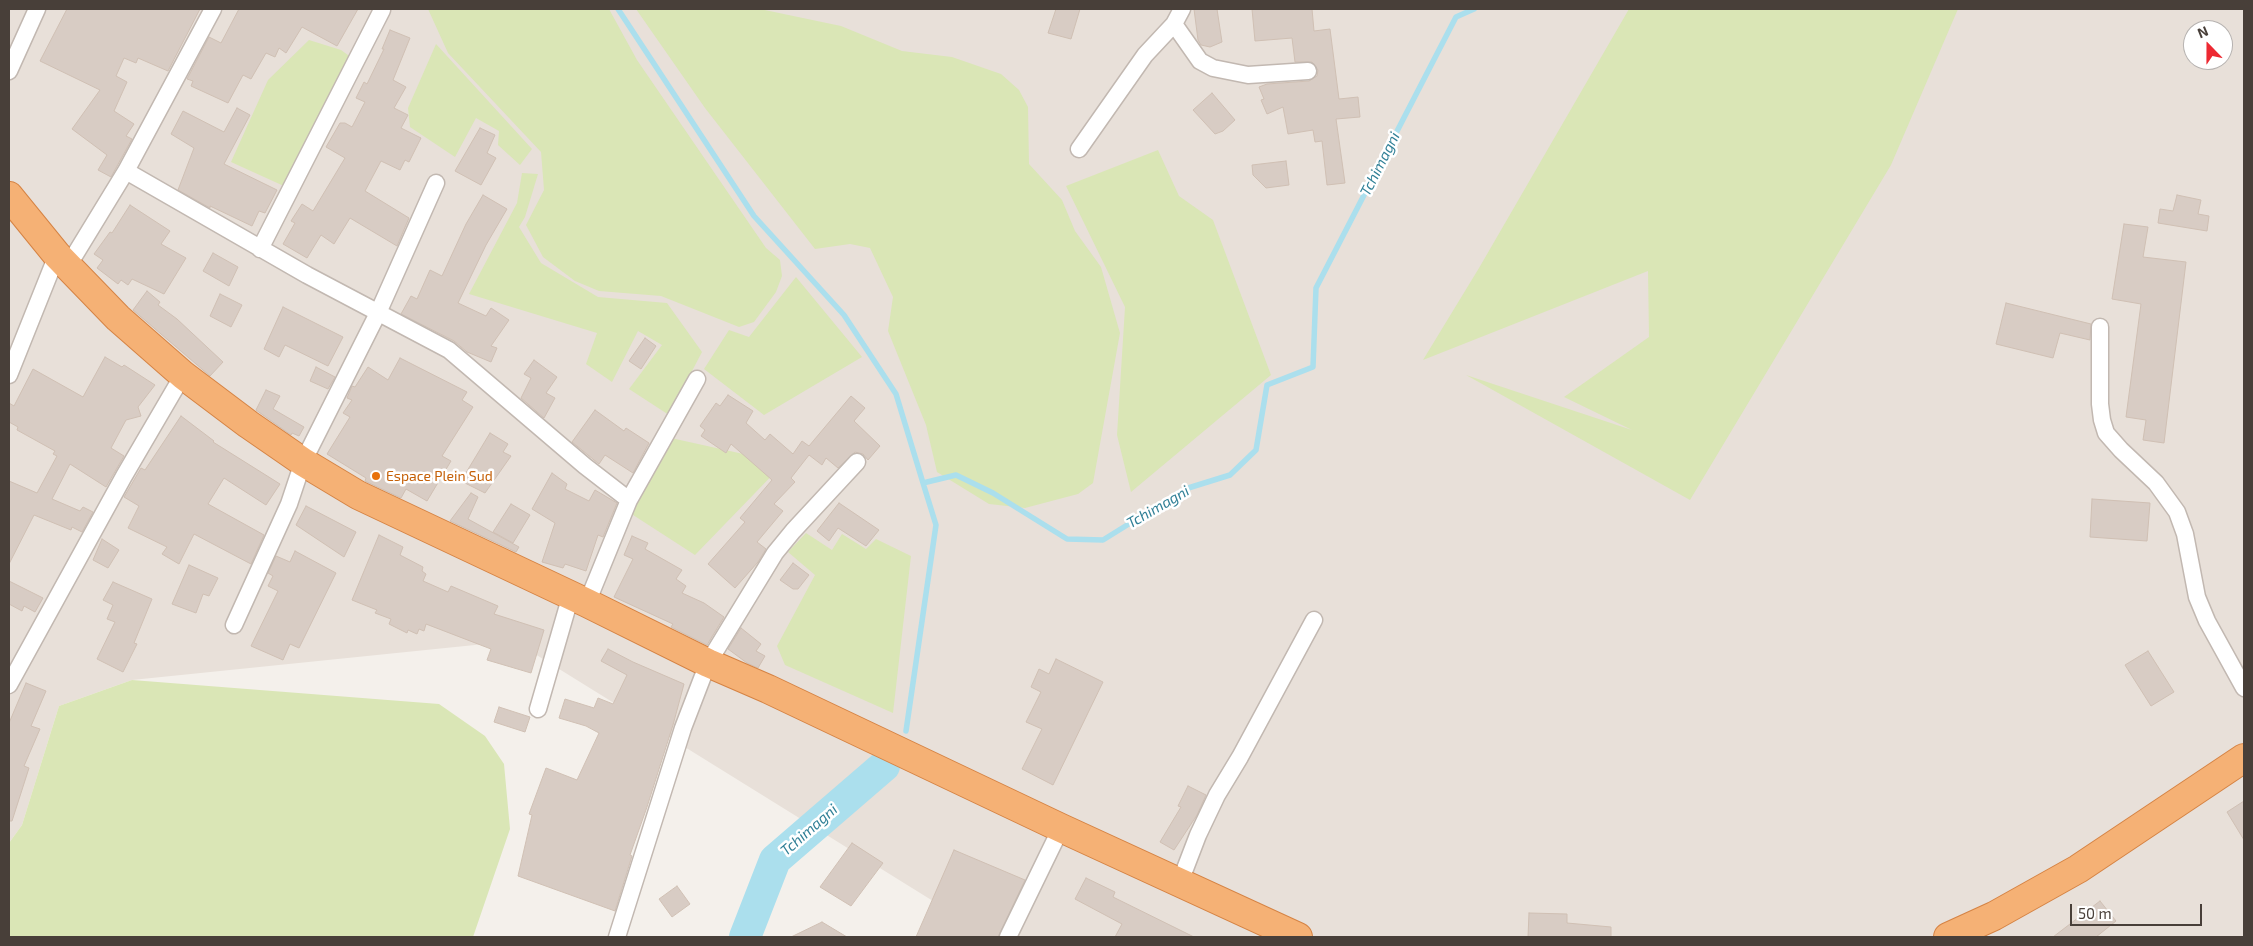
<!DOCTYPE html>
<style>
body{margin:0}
#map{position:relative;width:2253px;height:946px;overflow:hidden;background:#f4f0eb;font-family:"Exo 2",sans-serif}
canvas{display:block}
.frame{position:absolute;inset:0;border:10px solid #483f39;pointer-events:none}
.north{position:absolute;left:2183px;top:20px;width:50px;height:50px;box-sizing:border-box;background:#fff;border:1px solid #b6b2b0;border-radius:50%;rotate:338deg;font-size:14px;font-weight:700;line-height:20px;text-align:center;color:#483f39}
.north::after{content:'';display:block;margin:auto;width:18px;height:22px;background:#ed2932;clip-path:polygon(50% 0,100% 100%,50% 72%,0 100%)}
.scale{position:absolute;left:2070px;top:904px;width:132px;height:22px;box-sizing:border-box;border:2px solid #483f39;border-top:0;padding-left:6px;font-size:15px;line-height:18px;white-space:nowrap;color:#483f39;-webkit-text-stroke:4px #fff;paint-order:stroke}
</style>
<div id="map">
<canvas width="2253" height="946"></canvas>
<div class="frame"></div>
<div class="north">N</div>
<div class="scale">50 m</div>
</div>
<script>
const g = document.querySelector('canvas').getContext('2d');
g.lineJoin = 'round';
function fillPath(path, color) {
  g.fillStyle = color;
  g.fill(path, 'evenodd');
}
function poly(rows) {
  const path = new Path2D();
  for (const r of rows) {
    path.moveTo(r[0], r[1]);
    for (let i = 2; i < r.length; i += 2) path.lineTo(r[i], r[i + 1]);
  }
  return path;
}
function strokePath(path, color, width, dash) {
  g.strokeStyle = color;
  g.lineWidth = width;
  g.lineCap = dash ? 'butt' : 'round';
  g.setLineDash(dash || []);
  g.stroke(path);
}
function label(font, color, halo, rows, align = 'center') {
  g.font = font + ' "Exo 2",sans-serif';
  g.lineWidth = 5;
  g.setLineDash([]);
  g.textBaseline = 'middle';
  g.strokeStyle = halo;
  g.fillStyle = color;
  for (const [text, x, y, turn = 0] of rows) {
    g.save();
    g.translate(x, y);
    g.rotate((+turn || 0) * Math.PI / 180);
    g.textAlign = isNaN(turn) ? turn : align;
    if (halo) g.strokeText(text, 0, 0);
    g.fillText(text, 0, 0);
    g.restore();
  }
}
const residential = poly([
 [9,9,2244,9,2244,937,991,937,514,641,132,680,59,706,22,825,9,843],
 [2193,30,2223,30,2223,60,2193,60]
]);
const green = poly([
 [428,9,609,9,637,60,766,248,780,260,782,276,776,292,754,322,739,327,661,296,599,291,575,281,543,257,526,225,544,190,541,152,448,53],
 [636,9,760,9,841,26,902,51,952,57,1001,74,1019,90,1028,107,1029,164,1062,200,1075,231,1101,267,1120,333,1093,483,1078,494,1025,508,989,504,937,472,926,425,888,331,893,297,870,248,850,244,815,249,705,108],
 [1629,9,1958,9,1891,165,1690,500,1466,375,1632,430,1564,397,1649,337,1648,271,1423,360,1479,268],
 [309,40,341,50,352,58,286,187,231,162,268,80],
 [436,44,532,149,520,165,498,145,499,131,476,118,455,157,410,127,408,108],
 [1158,150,1179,196,1213,220,1271,375,1131,492,1117,435,1125,307,1066,186],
 [522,173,538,174,525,217,519,227,541,263,598,297,667,303,702,352,669,415,629,389,662,345,638,331,612,382,586,364,597,333,469,294,517,203],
 [796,277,862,357,764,415,704,369,729,330,749,337],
 [671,438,784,463,695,555,630,513],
 [806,533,832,550,842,534,866,549,876,539,911,556,893,713,785,665,777,646,815,575,788,552],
 [132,680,439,704,485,736,504,764,510,829,473,937,9,937,9,843,22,825,59,706]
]);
const stream = poly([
 [618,9,754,216,844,315,896,394,923,483],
 [906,731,936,525,923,483,956,475,993,493,1067,539,1103,540,1185,489,1230,475,1256,450,1267,385,1313,367,1316,288,1456,17,1474,9]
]);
const river = poly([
 [745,937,775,860,884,766]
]);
const building = poly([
 [67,9,200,9,168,71,138,58,136,63,124,58,116,76,127,82,114,111,134,124,126,136,132,139,111,177,98,170,107,155,72,129,100,90,40,61,67,9],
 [239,9,358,9,337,46,302,27,286,53,279,48,275,57,266,53,251,79,243,75,228,103,191,86,193,81,187,79,209,37,221,43,239,9],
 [1056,9,1080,9,1071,39,1048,33,1056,9],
 [1194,9,1217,9,1222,42,1210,47,1201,45,1198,40,1194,9],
 [1252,9,1312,9,1314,31,1330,29,1339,99,1358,97,1360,117,1336,119,1345,183,1327,185,1322,141,1315,142,1313,130,1288,134,1283,107,1267,114,1261,100,1264,99,1259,87,1267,84,1309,81,1317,76,1318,70,1312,62,1295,62,1292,38,1255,41,1252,9],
 [390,30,410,38,393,80,406,87,394,108,408,115,401,128,421,138,409,162,405,160,400,170,381,161,365,191,409,218,397,246,350,218,334,244,321,235,307,258,283,244,295,223,291,221,302,204,313,211,345,158,326,147,340,123,345,123,352,127,365,102,356,98,364,82,367,84,384,49,382,49,390,30],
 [1212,93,1235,120,1223,131,1215,134,1193,110,1212,93],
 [237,108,250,115,224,164,277,190,265,213,259,211,252,226,210,206,210,208,178,190,194,148,171,134,183,111,224,132,237,108],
 [480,128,495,135,487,153,496,158,481,185,455,171,480,128],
 [1286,161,1289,185,1266,188,1253,175,1252,165,1286,161],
 [483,195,507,209,486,245,458,303,486,316,491,308,509,320,491,346,497,348,491,362,467,352,454,341,401,314,411,296,417,299,430,270,442,276,466,224,483,195],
 [2177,195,2201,200,2198,214,2209,216,2207,231,2158,223,2160,209,2173,211,2177,195],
 [130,205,170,231,161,244,186,258,164,294,132,279,128,285,121,280,118,284,97,268,103,260,94,254,110,232,112,233,130,205],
 [2124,224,2148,227,2143,257,2186,262,2164,443,2143,440,2146,420,2126,417,2141,304,2112,299,2124,224],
 [213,253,238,267,229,286,203,271,213,253],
 [147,291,160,302,158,305,177,319,223,362,210,376,133,310,147,291],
 [220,294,242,305,231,327,210,316,220,294],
 [2006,303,2091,324,2090,340,2060,333,2053,358,1996,344,2006,303],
 [283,307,343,337,328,366,285,345,279,357,264,349,283,307],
 [645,338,656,346,641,369,629,361,645,338],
 [105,357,122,367,124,365,155,385,138,407,141,416,126,420,111,448,124,456,106,487,70,464,52,499,80,511,83,507,93,512,82,532,72,527,71,530,34,515,9,564,9,481,37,493,57,456,53,454,55,451,17,430,18,427,9,422,9,403,14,406,33,369,83,397,105,357],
 [400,358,467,392,462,400,473,407,442,456,451,461,427,501,406,489,401,498,365,481,366,478,327,454,350,417,343,413,352,400,347,398,352,386,355,387,368,367,388,380,400,358],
 [534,360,557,377,546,393,555,398,544,418,521,398,531,378,524,374,534,360],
 [316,367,335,377,328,389,310,381,316,367],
 [266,390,280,396,273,409,304,427,299,436,292,433,291,435,256,410,266,390],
 [728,395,753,411,746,423,765,440,770,434,793,454,802,441,809,446,851,396,865,408,854,421,880,446,868,460,863,454,855,452,838,468,826,458,822,465,809,455,791,478,795,482,774,504,783,511,757,542,766,549,758,562,735,588,708,564,745,522,740,518,772,480,731,444,726,453,701,436,705,430,700,426,716,403,720,406,728,395],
 [595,410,624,431,626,428,649,443,633,473,605,455,599,464,572,442,595,410],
 [181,416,214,441,213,442,280,484,266,505,224,478,208,504,264,535,251,564,194,534,179,564,162,554,167,547,128,528,139,506,124,497,141,468,145,470,181,416],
 [490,433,508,444,503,452,511,456,485,493,461,481,490,433],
 [552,473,567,484,565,489,589,501,595,490,617,503,603,537,598,535,586,571,565,564,563,568,542,562,555,523,532,509,552,473],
 [471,493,478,497,468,519,519,547,516,552,450,521,471,493],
 [2092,499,2150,503,2147,541,2090,537,2092,499],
 [839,503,879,530,866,546,838,528,829,541,817,531,839,503],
 [511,504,530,515,513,543,493,532,511,504],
 [306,506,356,532,344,557,296,525,306,506],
 [379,535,403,547,400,555,423,567,422,571,426,574,423,581,448,592,451,586,498,606,494,614,544,630,531,673,487,660,491,649,426,624,424,631,419,629,417,634,408,630,407,633,389,624,391,619,375,613,377,610,352,600,379,535],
 [632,536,648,543,645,549,682,570,676,579,686,586,682,593,704,603,724,617,707,645,671,627,673,624,614,597,633,559,624,555,632,536],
 [102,539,119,550,108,568,93,560,102,539],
 [295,551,336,573,299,648,290,644,283,660,251,646,278,591,268,586,273,576,268,573,276,556,290,562,295,551],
 [793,563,809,575,798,589,793,589,780,580,793,563],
 [189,565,218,578,209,596,203,594,196,613,172,604,189,565],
 [9,581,43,598,35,612,24,606,22,611,9,604,9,581],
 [113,582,152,599,134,643,137,644,123,672,97,659,115,622,107,619,113,605,103,600,113,582],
 [741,628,761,644,756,651,765,656,758,668,747,663,728,649,741,628],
 [608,649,633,662,684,684,673,725,647,807,630,855,632,856,615,911,518,876,532,815,529,814,546,768,577,780,599,733,586,726,559,718,565,699,594,708,598,698,613,704,627,675,601,661,608,649],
 [2148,651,2174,692,2151,706,2125,665,2148,651],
 [1056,659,1103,682,1053,785,1022,769,1042,729,1026,722,1041,692,1031,687,1039,669,1049,674,1056,659],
 [26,683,46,691,31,726,40,729,24,766,29,768,12,821,9,821,9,723,26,683],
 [499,707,530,717,525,732,494,722,499,707],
 [1188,786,1206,795,1197,815,1174,850,1160,842,1181,807,1178,806,1188,786],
 [2244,801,2244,840,2227,812,2244,801],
 [852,843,883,863,851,906,820,887,852,843],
 [954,850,1025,880,998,937,916,937,954,850],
 [1086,878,1115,892,1113,897,1194,937,1115,937,1122,924,1075,899,1086,878],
 [677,886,690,904,672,917,659,899,677,886],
 [2100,901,2116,921,2096,937,2053,937,2100,901],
 [1529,913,1567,914,1567,923,1611,927,1611,937,1528,937,1529,913],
 [822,922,847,937,791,937,822,922]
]);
const street = poly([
 [1174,24,1200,61,1213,68,1248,75,1308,71],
 [9,71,37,9],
 [1079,149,1145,55,1174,24,1182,9],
 [126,171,307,275,449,350,585,466,629,500],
 [260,249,382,10],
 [68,266,126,171,213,9],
 [2100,327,2100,404,2102,420,2106,433,2121,450,2156,483,2177,512,2185,534,2197,597,2207,621,2244,688],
 [9,375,57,255],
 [587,603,629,500,697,379],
 [234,625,289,504,303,462,378,313,436,183],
 [9,685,124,476,183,375],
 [538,709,571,595],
 [1180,882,1198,835,1217,795,1240,757,1314,620],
 [617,937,683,728,708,663,775,553,793,531,857,462],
 [1008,937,1061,828]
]);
const highway = poly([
 [9,196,57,255,118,318,183,375,248,424,303,462,358,495,587,603,708,663,768,689,1061,828,1298,937],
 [1948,937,1994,916,2078,869,2244,758]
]);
const markers = [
 [376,476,5,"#e8710a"]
];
const foodNames = [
 ["Espace Plein Sud",386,476]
];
const waterNames = [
 ["Tchimagni",1380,164,-63],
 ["Tchimagni",1158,507,-30],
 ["Tchimagni",809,830,-41]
];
fillPath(residential, '#e8e0d9');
fillPath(green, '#dae6b6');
strokePath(stream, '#abdfed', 5.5);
strokePath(river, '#abdfed', 32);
fillPath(building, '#d8ccc4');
strokePath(building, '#d0c0b4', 1);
strokePath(street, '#c2b8b1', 19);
strokePath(highway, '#d58344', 30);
strokePath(street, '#fff', 16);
strokePath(highway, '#f5b175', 28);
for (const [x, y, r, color] of markers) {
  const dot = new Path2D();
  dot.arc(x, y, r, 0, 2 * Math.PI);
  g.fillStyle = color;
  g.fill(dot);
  strokePath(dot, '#fff', 2);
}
label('14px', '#c56008', '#fff', foodNames, 'left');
label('italic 15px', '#318097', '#fff', waterNames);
</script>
